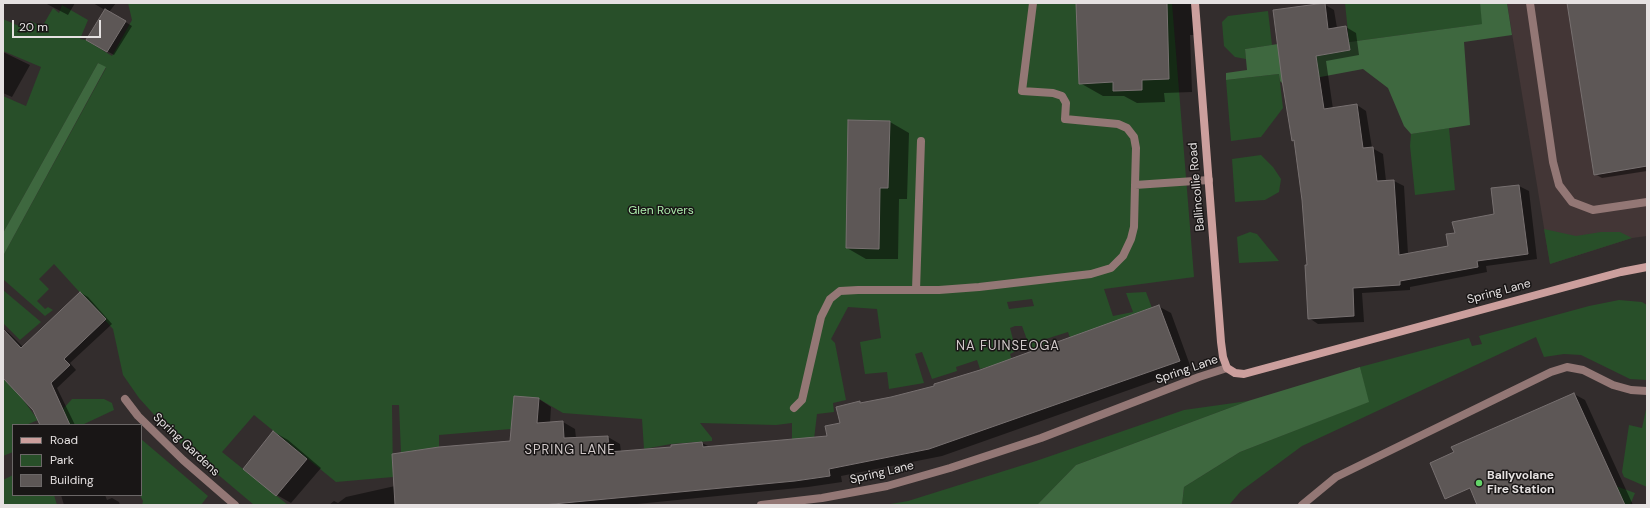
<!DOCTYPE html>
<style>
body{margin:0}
#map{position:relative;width:1650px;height:508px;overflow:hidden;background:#332d2d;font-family:"DM Sans",sans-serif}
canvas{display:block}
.frame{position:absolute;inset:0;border:4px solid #e5e1e1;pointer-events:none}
.legend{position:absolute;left:12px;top:424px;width:130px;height:72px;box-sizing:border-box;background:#191616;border:1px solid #6b6767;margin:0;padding:5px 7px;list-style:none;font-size:12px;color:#e5e1e1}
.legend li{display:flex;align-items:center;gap:8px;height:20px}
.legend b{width:20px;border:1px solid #6b6767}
.scale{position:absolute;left:12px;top:20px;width:89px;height:18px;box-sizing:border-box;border:2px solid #e5e1e1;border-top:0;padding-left:5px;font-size:12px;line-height:14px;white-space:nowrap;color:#e5e1e1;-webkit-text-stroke:3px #191616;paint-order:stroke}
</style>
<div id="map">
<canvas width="1650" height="508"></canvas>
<div class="frame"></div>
<ul class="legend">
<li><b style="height:5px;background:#cc9f9d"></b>Road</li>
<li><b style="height:11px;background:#284f29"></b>Park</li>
<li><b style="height:11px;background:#5d5756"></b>Building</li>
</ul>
<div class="scale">20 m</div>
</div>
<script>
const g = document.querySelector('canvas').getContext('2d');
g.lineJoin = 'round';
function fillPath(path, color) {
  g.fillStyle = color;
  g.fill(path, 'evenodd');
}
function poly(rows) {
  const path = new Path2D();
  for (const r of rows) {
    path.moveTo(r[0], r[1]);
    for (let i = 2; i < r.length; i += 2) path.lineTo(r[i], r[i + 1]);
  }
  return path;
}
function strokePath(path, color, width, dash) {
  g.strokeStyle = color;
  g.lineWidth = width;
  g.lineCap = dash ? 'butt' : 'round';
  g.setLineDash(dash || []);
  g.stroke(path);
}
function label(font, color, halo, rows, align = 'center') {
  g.font = font + ' "DM Sans",sans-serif';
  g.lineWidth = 3;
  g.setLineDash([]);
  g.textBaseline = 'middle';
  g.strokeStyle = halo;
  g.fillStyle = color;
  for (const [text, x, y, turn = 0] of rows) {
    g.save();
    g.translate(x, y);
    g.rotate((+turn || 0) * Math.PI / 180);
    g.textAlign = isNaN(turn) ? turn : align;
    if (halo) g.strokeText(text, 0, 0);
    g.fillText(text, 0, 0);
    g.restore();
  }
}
const built = poly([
 [1507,3,1647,3,1647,236,1632,238,1550,264]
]);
const green = poly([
 [128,3,1172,3,1194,277,1104,289,1113,316,1133,312,1126,293,1146,292,1152,308,1070,338,1068,332,1046,339,1053,359,1046,362,1041,348,1031,351,1022,326,1015,326,1010,328,1016,351,1010,354,1016,372,998,379,994,365,980,369,977,360,956,367,957,371,932,379,922,352,915,354,924,383,889,389,887,372,865,374,860,342,881,338,877,309,848,307,831,339,835,343,846,400,833,403,834,412,817,414,814,439,794,441,792,439,792,423,776,425,700,423,712,438,712,441,671,444,644,449,642,419,563,413,539,399,514,396,511,429,439,435,439,447,401,453,399,405,392,405,393,477,336,482,254,415,222,452,288,505,254,505,177,440,139,398,123,375,113,329,54,264,39,279,49,289,37,301,45,309,48,307,53,310,45,316,4,280,3,281,3,256,106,68,98,63,3,233,3,96,26,106,41,67,3,51,3,19,26,29,31,21,42,27,53,8,59,13,62,5,88,20,80,39,86,40,112,56,132,20],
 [1032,299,1034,306,1009,309,1007,302],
 [1345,3,1480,3,1483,24,1349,42],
 [1268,11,1272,45,1245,49,1246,59,1235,57,1224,46,1222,22,1228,16],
 [1279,74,1283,108,1261,137,1231,141,1226,80],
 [1449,128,1455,190,1415,195,1410,146,1411,134],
 [1261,155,1273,167,1281,179,1279,192,1265,200,1235,202,1232,159],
 [1544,229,1576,236,1601,232,1620,232,1632,238,1550,264],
 [1250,232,1257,234,1279,261,1239,263,1237,237],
 [3,290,41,322,20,340,3,323],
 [1619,300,1642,302,1647,305,1647,380,1630,379,1581,355,1564,354,1544,357,1536,337,1302,446,1241,491,1229,505,1182,505,1184,487,1240,452,1368,402,1360,367,1469,338,1472,346,1482,344,1479,336,1589,306],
 [3,378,21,397,38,420,26,425,13,425,13,452,3,456],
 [72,399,104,399,112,403,114,410,82,425,64,425,69,423,63,409],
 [1248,401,1076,465,1037,505,885,505,908,501,1036,461,1184,410],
 [1647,405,1647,487,1624,477,1622,472,1629,425,1642,428],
 [141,439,208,496,201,505,142,505,143,501,140,495],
 [13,475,13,495,54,495,57,505,3,505,3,480],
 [1616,486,1635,493,1630,505,1620,505]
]);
const forest = poly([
 [1480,3,1507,3,1512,35,1464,42,1470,125,1411,134,1404,126,1388,88,1363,69,1283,84,1280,81,1279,74,1226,80,1226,73,1247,70,1245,49,1278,44,1349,42,1482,24],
 [98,63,106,67,3,256,3,233],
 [1360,367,1369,402,1240,452,1184,487,1182,505,1037,505,1076,465,1248,401]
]);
const shadow = poly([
 [45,3,75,3,68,15],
 [93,3,116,3,109,12,132,26,114,55,87,40,105,10],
 [1077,3,1193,3,1196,35,1190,35,1192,92,1164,93,1165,102,1137,103,1124,96,1103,96,1080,83],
 [1568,3,1647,3,1647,171,1602,178,1595,174],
 [1324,4,1334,10,1337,28,1346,27,1356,33,1359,55,1326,61,1333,109,1357,105,1366,111,1372,148,1383,154,1386,181,1394,181,1404,186,1408,254,1449,247,1456,234,1496,215,1492,189,1519,186,1529,191,1537,259,1486,266,1487,272,1410,287,1410,290,1362,293,1364,322,1318,324,1309,318,1308,266,1303,200,1295,141,1293,140],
 [3,52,30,65,12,97,3,93],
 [890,122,909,133,907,199,899,199,898,259,866,259,847,248],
 [81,293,88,297,112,324,70,363,76,370,57,388,75,425,41,425,34,410,3,376,3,329,9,333,23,347],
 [1158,306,1171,313,1191,368,942,456,841,476,842,482,808,487,627,505,329,505,334,501,338,503,346,497,395,486,511,442,515,397,539,399,551,407,550,423,563,422,575,429,576,438,608,437,620,444,621,452,673,448,702,443,710,447,828,437,860,403,862,404,936,387],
 [1574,394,1585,400,1633,505,1479,505],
 [274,432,288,440,321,468,291,503,277,495,244,468],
 [61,495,105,495,107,500,112,498,119,502,120,505,64,505]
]);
const building = poly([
 [1076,3,1167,3,1169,79,1142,80,1142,90,1113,91,1113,82,1079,84,1076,3],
 [1325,3,1328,29,1346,26,1350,50,1316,56,1324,109,1357,104,1363,148,1373,147,1377,181,1394,180,1399,255,1448,246,1446,234,1455,233,1452,222,1494,214,1491,188,1519,185,1528,254,1477,261,1478,267,1400,281,1400,285,1353,288,1354,316,1308,319,1305,265,1307,265,1302,200,1294,140,1292,141,1282,80,1273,10,1325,3],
 [1567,3,1647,3,1647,166,1594,175,1567,3],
 [105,9,126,21,107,52,86,40,105,9],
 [848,120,890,121,888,188,880,188,879,249,846,248,848,120],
 [80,292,106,319,64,359,70,365,51,383,70,425,40,425,33,410,3,378,3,329,21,348,80,292],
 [1159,305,1180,361,929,449,829,469,830,476,795,481,543,505,395,505,392,454,439,447,510,441,514,396,539,398,537,423,563,421,564,438,608,436,609,452,671,447,671,445,702,442,703,447,827,436,825,426,840,423,836,407,860,401,860,403,891,397,934,386,934,384,980,370,1159,305],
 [1574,393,1625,505,1477,505,1470,488,1445,499,1430,463,1454,452,1451,447,1574,393],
 [273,431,307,459,276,496,243,469,273,431]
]);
const lane = poly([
 [1033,3,1022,91,1053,93,1062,96,1066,103,1065,119,1118,124,1127,128,1134,137,1136,148,1135,185,1209,180],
 [1530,3,1553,162,1559,185,1572,202,1593,210,1647,202],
 [916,290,921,141],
 [794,408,802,400,821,317,830,299,840,291,858,290,939,290,979,287,1091,274,1111,268,1123,256,1131,239,1134,227,1135,185],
 [1302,505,1336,477,1551,372,1567,367,1583,370,1613,385,1631,390,1647,391]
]);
const street = poly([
 [125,399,138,416,183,460,235,505],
 [761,505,822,498,887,486,950,468,1041,438,1199,377,1227,368]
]);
const secondary = poly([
 [1195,3,1221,342,1223,357,1227,368,1235,373,1244,374,1621,272,1647,267]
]);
const markers = [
 [1479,483,4,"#63d468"]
];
const streetNames = [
 ["Ballincollie Road",1197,187,-95],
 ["Spring Lane",1499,292,-15],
 ["Spring Lane",1187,370,-19],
 ["Spring Gardens",186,445,43],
 ["Spring Lane",882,473,-13]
];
const parkNames = [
 ["Glen Rovers",661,211]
];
const poiNames = [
 ["Ballyvolane",1487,476],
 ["Fire Station",1487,490]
];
const neighbourhoodNames = [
 ["NA FUINSEOGA",1008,347],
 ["SPRING LANE",570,451]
];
fillPath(built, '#433636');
fillPath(green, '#284f29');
fillPath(forest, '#3e683f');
fillPath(shadow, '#0007');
fillPath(building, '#5d5756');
strokePath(building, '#777070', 1);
strokePath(lane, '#937775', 8);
strokePath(street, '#937775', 8);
strokePath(secondary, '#cc9f9d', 8);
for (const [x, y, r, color] of markers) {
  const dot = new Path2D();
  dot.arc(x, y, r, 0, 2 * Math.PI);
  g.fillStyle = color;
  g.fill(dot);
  strokePath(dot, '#191616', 1.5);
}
label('12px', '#e5e1e1', '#191616', streetNames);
label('12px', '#aaeaaa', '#191616', parkNames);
label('bold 12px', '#e5e1e1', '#191616', poiNames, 'left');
g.letterSpacing = '1px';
label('13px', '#d1c9c9', '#191616', neighbourhoodNames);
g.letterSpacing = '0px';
</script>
